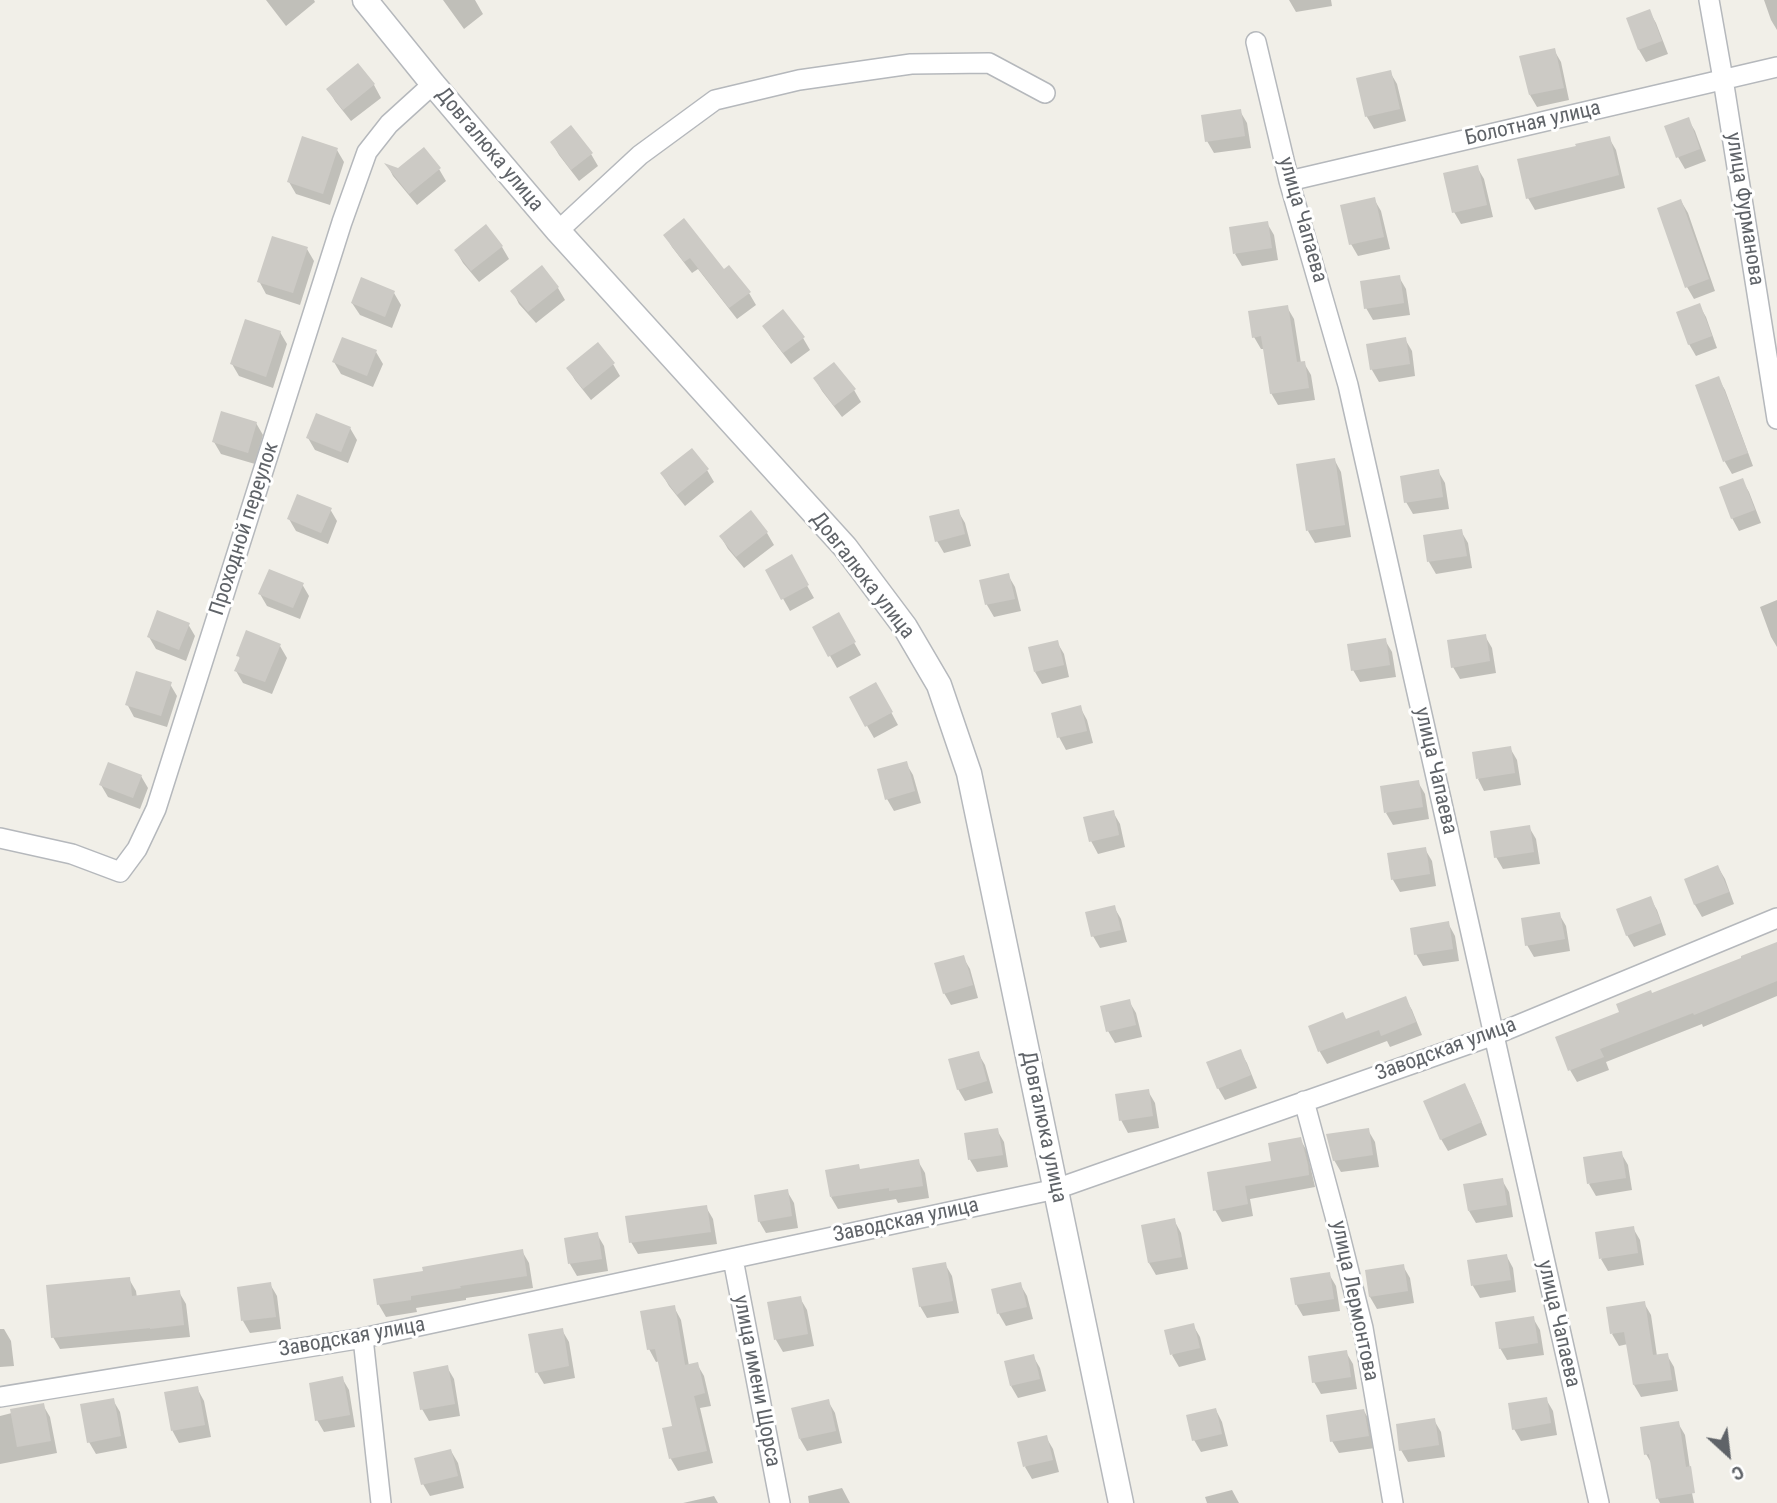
<!DOCTYPE html>
<meta charset="utf-8">
<style>
body{margin:0}
#map{position:relative;width:1777px;height:1503px;overflow:hidden;background:#f1efe8;font-family:"Roboto Condensed",sans-serif}
canvas{display:block}
.north{position:absolute;left:1693px;top:1419px;width:70px;height:70px;-webkit-text-stroke:5px #fff;paint-order:stroke;rotate:153deg;font-size:19px;font-weight:700;line-height:28px;text-align:center;color:#5f6368}
.north::after{content:'';display:block;margin:auto;width:24px;height:32px;background:#5f6368;clip-path:polygon(50% 0,100% 100%,50% 72%,0 100%)}
</style>
<div id="map">
<canvas width="1777" height="1503"></canvas>
<div class="north">С</div>
</div>
<script>
const g = document.querySelector('canvas').getContext('2d');
g.lineJoin = 'round';
function fillPath(path, color) {
  g.fillStyle = color;
  g.fill(path, 'evenodd');
}
function poly(rows) {
  const path = new Path2D();
  for (const r of rows) {
    path.moveTo(r[0], r[1]);
    for (let i = 2; i < r.length; i += 2) path.lineTo(r[i], r[i + 1]);
  }
  return path;
}
function strokePath(path, color, width, dash) {
  g.strokeStyle = color;
  g.lineWidth = width;
  g.lineCap = dash ? 'butt' : 'round';
  g.setLineDash(dash || []);
  g.stroke(path);
}
function label(font, color, halo, rows, align = 'center') {
  g.font = font + ' "Roboto Condensed",sans-serif';
  g.lineWidth = 6;
  g.setLineDash([]);
  g.textBaseline = 'middle';
  g.strokeStyle = halo;
  g.fillStyle = color;
  for (const [text, x, y, turn = 0] of rows) {
    g.save();
    g.translate(x, y);
    g.rotate((+turn || 0) * Math.PI / 180);
    g.textAlign = isNaN(turn) ? turn : align;
    if (halo) g.strokeText(text, 0, 0);
    g.fillText(text, 0, 0);
    g.restore();
  }
}
const shadow = poly([
 [266,0,314,0,315,2,286,26],
 [443,0,475,0,483,14,464,29],
 [1289,0,1331,0,1332,6,1296,12],
 [1764,0,1777,0,1777,30,1771,20],
 [1649,11,1656,23,1668,54,1646,62,1639,50,1628,19],
 [1554,50,1561,62,1569,100,1537,107,1530,95],
 [358,66,374,85,381,98,351,121,335,101,328,89],
 [1390,72,1397,84,1406,121,1374,129,1367,117,1358,79],
 [1240,111,1247,123,1251,148,1214,153,1207,141],
 [1688,119,1695,131,1706,161,1685,169,1678,157],
 [1609,138,1616,150,1625,188,1535,210,1528,198],
 [552,143,591,154,598,166,579,181,559,155],
 [337,150,344,162,330,205,296,194,289,182],
 [388,166,398,170,439,169,446,181,417,205,393,176],
 [1477,167,1484,179,1493,217,1461,224,1454,212],
 [1374,199,1381,211,1390,249,1358,256,1351,244],
 [1681,201,1688,213,1715,291,1694,299,1687,287],
 [1267,223,1274,235,1278,260,1242,266,1235,254],
 [665,235,724,271,749,293,756,305,737,319,698,269,692,273,672,247],
 [502,247,509,259,479,282,463,263,456,251],
 [307,249,314,261,300,305,266,294,259,281],
 [542,268,558,288,565,300,536,323,519,304,513,292],
 [1399,277,1406,289,1410,315,1373,320,1366,308],
 [394,293,401,305,392,328,360,315,352,303],
 [1699,305,1706,317,1717,348,1696,356,1689,344],
 [1287,307,1294,319,1301,363,1304,363,1311,375,1315,400,1278,405,1271,393,1264,349,1261,349,1254,337],
 [764,326,803,338,810,350,791,364,771,338],
 [280,332,287,344,273,388,239,376,232,364],
 [1405,339,1412,351,1415,376,1379,382,1372,370,1368,345],
 [597,344,613,364,620,376,591,400,575,380,568,368],
 [376,352,383,364,373,387,341,374,334,362],
 [1718,378,1725,390,1753,466,1732,474,1725,462,1697,386],
 [815,379,854,390,861,402,842,417,822,391],
 [256,423,263,435,255,464,221,454,214,442],
 [350,428,357,440,348,463,315,450,308,438],
 [1334,459,1341,472,1351,537,1315,543,1308,531],
 [707,470,714,482,685,506,669,486,662,474],
 [1438,471,1445,483,1449,509,1413,514,1406,502],
 [1742,480,1749,492,1761,523,1739,531,1732,518],
 [330,509,337,521,328,544,296,531,289,519],
 [958,511,965,523,971,546,944,553,937,541],
 [1461,531,1468,543,1472,568,1436,574,1429,562,1425,537],
 [767,533,774,545,744,568,728,549,721,537],
 [791,557,814,598,790,611,767,570],
 [1008,575,1015,587,1021,611,994,617,987,605,981,581],
 [302,584,309,596,300,619,267,606,260,594],
 [1777,600,1777,647,1771,637,1760,607],
 [838,614,861,655,837,668,814,628],
 [188,624,195,636,186,661,156,649,149,637],
 [1485,636,1492,648,1496,673,1460,679,1453,667],
 [1385,640,1392,652,1396,677,1360,682,1353,670],
 [1057,642,1064,654,1069,677,1042,684,1035,672],
 [280,646,287,658,272,694,243,683,236,671,241,660,238,655],
 [170,684,177,696,167,727,134,717,127,704],
 [876,684,898,725,874,738,851,698],
 [1080,707,1087,720,1093,743,1066,750,1059,737],
 [1510,748,1517,760,1521,785,1484,791,1478,779],
 [906,763,913,775,921,803,894,811,887,799],
 [141,776,148,788,140,809,108,797,101,785],
 [1418,782,1425,794,1429,819,1393,825,1386,813],
 [1113,812,1120,824,1125,847,1098,854,1091,841],
 [1529,827,1536,839,1540,864,1503,869,1496,857],
 [1425,849,1432,861,1436,886,1400,892,1393,880,1389,855],
 [1718,867,1725,879,1734,904,1702,917,1695,905,1686,880],
 [1650,898,1657,910,1666,935,1634,947,1627,935],
 [1114,907,1121,919,1127,942,1100,948,1093,936],
 [1559,914,1566,926,1570,951,1534,957,1527,945],
 [1448,923,1455,936,1459,961,1423,966,1416,954],
 [1777,947,1777,996,1703,1027,1702,1024,1606,1062,1609,1070,1577,1082,1570,1070,1557,1038,1621,1013,1652,995],
 [963,957,970,969,978,998,951,1005,944,993],
 [1405,998,1412,1010,1422,1035,1390,1047,1387,1041,1327,1064,1320,1052,1310,1027,1346,1021],
 [1129,1001,1136,1013,1142,1037,1115,1043,1108,1031],
 [1240,1051,1247,1063,1257,1088,1225,1100,1218,1088],
 [978,1053,985,1065,993,1093,965,1101,958,1089],
 [1464,1085,1471,1097,1487,1135,1448,1151,1441,1139],
 [1148,1091,1155,1103,1159,1128,1128,1133,1121,1120],
 [997,1130,1004,1142,1008,1167,977,1172,970,1160,966,1135],
 [1368,1130,1375,1142,1379,1167,1341,1172,1334,1160],
 [1300,1139,1307,1151,1315,1187,1250,1199,1253,1216,1222,1222,1215,1210],
 [1621,1153,1628,1165,1632,1190,1596,1196,1589,1184],
 [918,1161,925,1173,929,1198,898,1203,896,1199,838,1209,831,1197,861,1170],
 [1502,1180,1509,1192,1513,1217,1476,1223,1469,1211],
 [787,1191,794,1203,798,1228,766,1233,759,1221],
 [706,1207,713,1219,717,1244,638,1254,631,1242],
 [1174,1220,1181,1233,1188,1269,1156,1275,1149,1263],
 [1633,1228,1640,1240,1644,1265,1608,1271,1601,1259],
 [597,1234,604,1246,608,1271,577,1276,570,1264,566,1239],
 [522,1251,529,1263,533,1288,466,1298,466,1300,416,1308,417,1312,386,1317,379,1305,375,1280,425,1272],
 [1506,1255,1513,1268,1516,1292,1480,1298,1473,1286,1469,1261],
 [945,1264,952,1276,959,1313,927,1318,920,1306],
 [1403,1266,1410,1278,1414,1303,1377,1309,1370,1297,1367,1272],
 [1329,1274,1336,1286,1340,1311,1303,1316,1296,1304],
 [129,1279,136,1291,137,1298,179,1292,186,1304,190,1337,60,1349,53,1337],
 [270,1284,277,1296,281,1329,250,1333,243,1321,239,1288],
 [1020,1284,1027,1296,1033,1319,1006,1326,999,1314,993,1290],
 [800,1298,807,1310,814,1346,783,1352,776,1340,769,1304],
 [1644,1303,1651,1315,1657,1356,1667,1355,1674,1367,1678,1391,1641,1397,1634,1385,1628,1344,1619,1346,1612,1334],
 [674,1307,681,1320,689,1366,697,1364,704,1376,711,1406,700,1408,713,1463,678,1471,671,1459,664,1429,675,1427,660,1361,656,1362,649,1349],
 [1533,1318,1540,1330,1544,1355,1507,1360,1500,1348],
 [1193,1325,1200,1337,1206,1360,1179,1367,1172,1355],
 [0,1329,4,1329,11,1341,14,1366,0,1367],
 [562,1330,569,1342,575,1378,544,1384,537,1372],
 [1346,1352,1353,1364,1357,1389,1321,1394,1314,1382],
 [1033,1356,1040,1368,1046,1391,1018,1398,1011,1386],
 [447,1367,454,1379,460,1416,429,1421,422,1409],
 [342,1378,349,1390,355,1427,324,1432,317,1420],
 [197,1388,204,1401,211,1437,179,1443,172,1430],
 [1546,1399,1553,1411,1557,1435,1521,1441,1514,1429],
 [113,1400,120,1412,127,1448,96,1454,89,1442],
 [828,1401,835,1413,842,1443,807,1451,800,1439],
 [43,1405,50,1417,57,1453,0,1464,0,1416],
 [1216,1410,1222,1422,1228,1446,1201,1452,1194,1440],
 [1364,1411,1371,1423,1375,1448,1339,1453,1332,1441],
 [1434,1420,1441,1432,1445,1457,1408,1462,1401,1450],
 [1678,1423,1685,1435,1692,1482,1690,1483,1694,1503,1660,1503,1658,1499,1653,1466,1646,1454],
 [1046,1437,1053,1449,1059,1472,1032,1479,1025,1467],
 [451,1451,458,1463,464,1488,430,1496,423,1484],
 [842,1488,850,1503,809,1503,808,1496],
 [1232,1490,1239,1503,1207,1503,1205,1497],
 [714,1496,718,1503,683,1503]
]);
const building = poly([
 [1650,9,1662,41,1638,50,1626,18],
 [1555,48,1564,88,1529,95,1519,56],
 [358,63,375,84,343,110,326,89],
 [1391,70,1400,109,1365,117,1356,78],
 [1241,109,1245,136,1205,142,1201,115],
 [1689,117,1700,149,1676,158,1664,126],
 [571,125,593,153,571,170,550,142],
 [302,136,338,148,323,194,287,182],
 [1610,136,1619,175,1526,199,1517,159,1576,146,1575,144],
 [424,147,441,168,409,194,384,163,398,168],
 [1478,165,1487,205,1452,213,1443,173],
 [1375,197,1384,237,1349,245,1340,205],
 [1681,199,1709,279,1685,288,1657,208],
 [684,218,724,269,729,265,751,292,729,308,690,258,684,262,663,235],
 [1268,221,1272,248,1233,254,1229,227],
 [486,224,503,246,471,271,454,250],
 [272,236,308,247,293,293,257,282],
 [542,265,559,287,528,312,510,291],
 [1400,275,1404,303,1364,309,1360,281],
 [361,277,395,291,385,317,351,303],
 [1700,303,1712,336,1688,345,1676,312],
 [1288,305,1297,362,1305,361,1309,388,1270,394,1261,336,1252,338,1248,311],
 [783,309,805,337,783,353,762,326],
 [245,319,281,331,266,377,230,364],
 [342,337,377,350,367,376,332,362],
 [1406,337,1410,364,1370,370,1366,344],
 [598,342,615,363,583,389,566,368],
 [834,362,856,389,834,406,813,378],
 [1719,376,1748,453,1723,462,1695,385],
 [221,411,257,422,248,453,212,442],
 [316,413,351,427,341,452,306,438],
 [692,448,709,469,677,495,660,473],
 [1335,458,1345,525,1306,531,1296,464],
 [1439,469,1443,497,1404,503,1400,476],
 [1743,478,1755,510,1731,519,1719,487],
 [297,494,332,508,321,533,287,519],
 [959,509,965,534,935,542,929,516],
 [751,510,768,532,736,557,719,536],
 [1462,529,1467,556,1427,562,1423,535],
 [792,554,809,585,781,600,765,570],
 [269,569,304,583,293,608,258,594],
 [1009,573,1015,599,985,605,979,580],
 [157,610,190,623,179,650,147,637],
 [839,612,856,642,828,657,812,627],
 [246,630,281,644,265,682,234,671,240,657,236,656],
 [1486,634,1490,661,1451,668,1447,640],
 [1386,638,1390,665,1351,671,1347,644],
 [1058,640,1064,665,1034,672,1028,647],
 [136,671,172,682,161,716,125,705],
 [876,682,893,712,865,727,849,697],
 [1081,705,1087,731,1057,738,1051,713],
 [1511,746,1515,773,1476,779,1472,752],
 [907,761,915,791,885,800,877,769],
 [108,762,142,775,133,798,99,785],
 [1419,780,1423,807,1384,813,1380,786],
 [1114,810,1119,835,1089,842,1083,817],
 [1530,825,1534,852,1494,858,1490,831],
 [1426,847,1430,874,1391,880,1387,853],
 [1718,865,1729,892,1694,905,1684,879],
 [1651,896,1661,923,1626,936,1616,909],
 [1115,905,1121,930,1091,937,1085,912],
 [1560,912,1565,939,1525,946,1521,918],
 [1449,921,1453,949,1414,955,1410,928],
 [1777,942,1777,981,1694,1015,1693,1013,1600,1049,1604,1057,1568,1071,1555,1037,1619,1012,1616,1004,1651,990,1652,993,1741,958,1741,956],
 [964,955,973,985,943,994,934,963],
 [1406,996,1416,1022,1381,1036,1379,1030,1318,1052,1308,1026,1343,1012,1346,1019],
 [1130,999,1136,1025,1106,1032,1100,1006],
 [1241,1049,1251,1075,1217,1089,1206,1062],
 [979,1051,987,1081,957,1090,948,1059],
 [1465,1083,1482,1122,1440,1140,1423,1101],
 [1149,1089,1153,1116,1119,1121,1115,1094],
 [998,1128,1003,1155,968,1160,964,1133],
 [1369,1128,1373,1155,1333,1161,1326,1134],
 [1301,1137,1308,1165,1309,1175,1245,1186,1248,1204,1213,1211,1207,1172,1271,1161,1268,1143],
 [1622,1151,1626,1178,1587,1184,1583,1157],
 [919,1159,923,1186,889,1191,889,1188,830,1197,825,1170,859,1164,860,1169],
 [1503,1178,1507,1205,1468,1211,1463,1184],
 [788,1189,792,1216,758,1222,754,1195],
 [707,1205,711,1232,629,1243,625,1216],
 [1175,1218,1182,1257,1148,1263,1141,1225],
 [1634,1226,1638,1253,1599,1259,1595,1232],
 [598,1232,602,1259,568,1264,564,1238],
 [523,1249,527,1276,460,1286,461,1288,411,1296,411,1300,377,1305,373,1279,423,1271,422,1267],
 [1507,1254,1511,1280,1471,1286,1467,1260],
 [946,1262,953,1301,919,1307,912,1268],
 [1404,1264,1408,1291,1369,1297,1365,1270],
 [1330,1272,1334,1299,1295,1305,1290,1278],
 [130,1277,132,1296,180,1290,184,1325,150,1329,150,1328,51,1338,46,1285],
 [271,1282,276,1317,241,1321,237,1287],
 [1021,1282,1027,1307,997,1314,991,1289],
 [801,1296,808,1334,774,1340,767,1302],
 [1645,1301,1653,1355,1668,1353,1672,1380,1633,1385,1624,1332,1610,1334,1606,1307],
 [675,1305,685,1365,698,1362,705,1393,694,1396,707,1451,669,1459,662,1428,672,1426,655,1349,647,1350,640,1311],
 [1534,1316,1538,1343,1499,1349,1495,1322],
 [1194,1323,1200,1348,1170,1355,1164,1330],
 [563,1328,569,1366,535,1373,528,1334],
 [1347,1350,1351,1377,1312,1383,1308,1356],
 [1034,1354,1040,1379,1010,1386,1004,1361],
 [448,1365,455,1404,420,1410,413,1372],
 [343,1376,350,1415,315,1421,309,1383],
 [198,1386,205,1425,171,1431,164,1392],
 [1547,1397,1551,1423,1512,1430,1508,1403],
 [114,1398,121,1436,87,1443,80,1404],
 [829,1399,836,1431,799,1439,791,1408],
 [44,1403,51,1441,17,1447,10,1409],
 [1216,1408,1222,1434,1192,1441,1186,1415],
 [1364,1409,1369,1436,1330,1442,1326,1415],
 [1435,1418,1439,1445,1399,1451,1396,1424],
 [1679,1421,1686,1467,1691,1466,1695,1493,1656,1499,1649,1454,1644,1455,1640,1427],
 [1047,1435,1053,1460,1023,1467,1017,1442],
 [451,1449,458,1476,421,1485,414,1458]
]);
const minor = poly([
 [1709,0,1723,79,1777,419],
 [1256,42,1289,181,1348,385,1599,1503],
 [1289,181,1777,67],
 [558,231,640,155,715,100,799,80,911,64,989,63,1045,93],
 [0,838,72,854,120,872,137,849,156,809,342,222,367,152,389,124,433,84],
 [1304,1101,1335,1216,1363,1328,1393,1503],
 [733,1259,780,1503],
 [363,1338,381,1503],
 [0,1397,363,1338,1056,1189,1494,1035,1777,918]
]);
const tertiary = poly([
 [365,0,433,84,558,231,845,547,905,627,939,685,969,773,1121,1503]
]);
const streetNames = [
 ["Болотная улица",1533,124,-13],
 ["Довгалюка улица",489,150,50],
 ["улица Фурманова",1744,209,81],
 ["улица Чапаева",1302,220,74],
 ["Проходной переулок",245,529,-72],
 ["Довгалюка улица",862,576,52],
 ["улица Чапаева",1435,771,77],
 ["Заводская улица",1446,1050,-20],
 ["Довгалюка улица",1043,1127,78],
 ["Заводская улица",906,1221,-12],
 ["улица Лермонтова",1354,1301,78],
 ["улица Чапаева",1558,1324,77],
 ["Заводская улица",352,1338,-10],
 ["улица имени Щорса",756,1381,79]
];
fillPath(shadow, '#0003');
fillPath(building, '#cccac5');
strokePath(minor, '#b5b8bc', 22);
strokePath(tertiary, '#b5b8bc', 27);
strokePath(minor, '#fff', 19);
strokePath(tertiary, '#fff', 24);
label('21px', '#5f6368', '#fff', streetNames);
</script>
